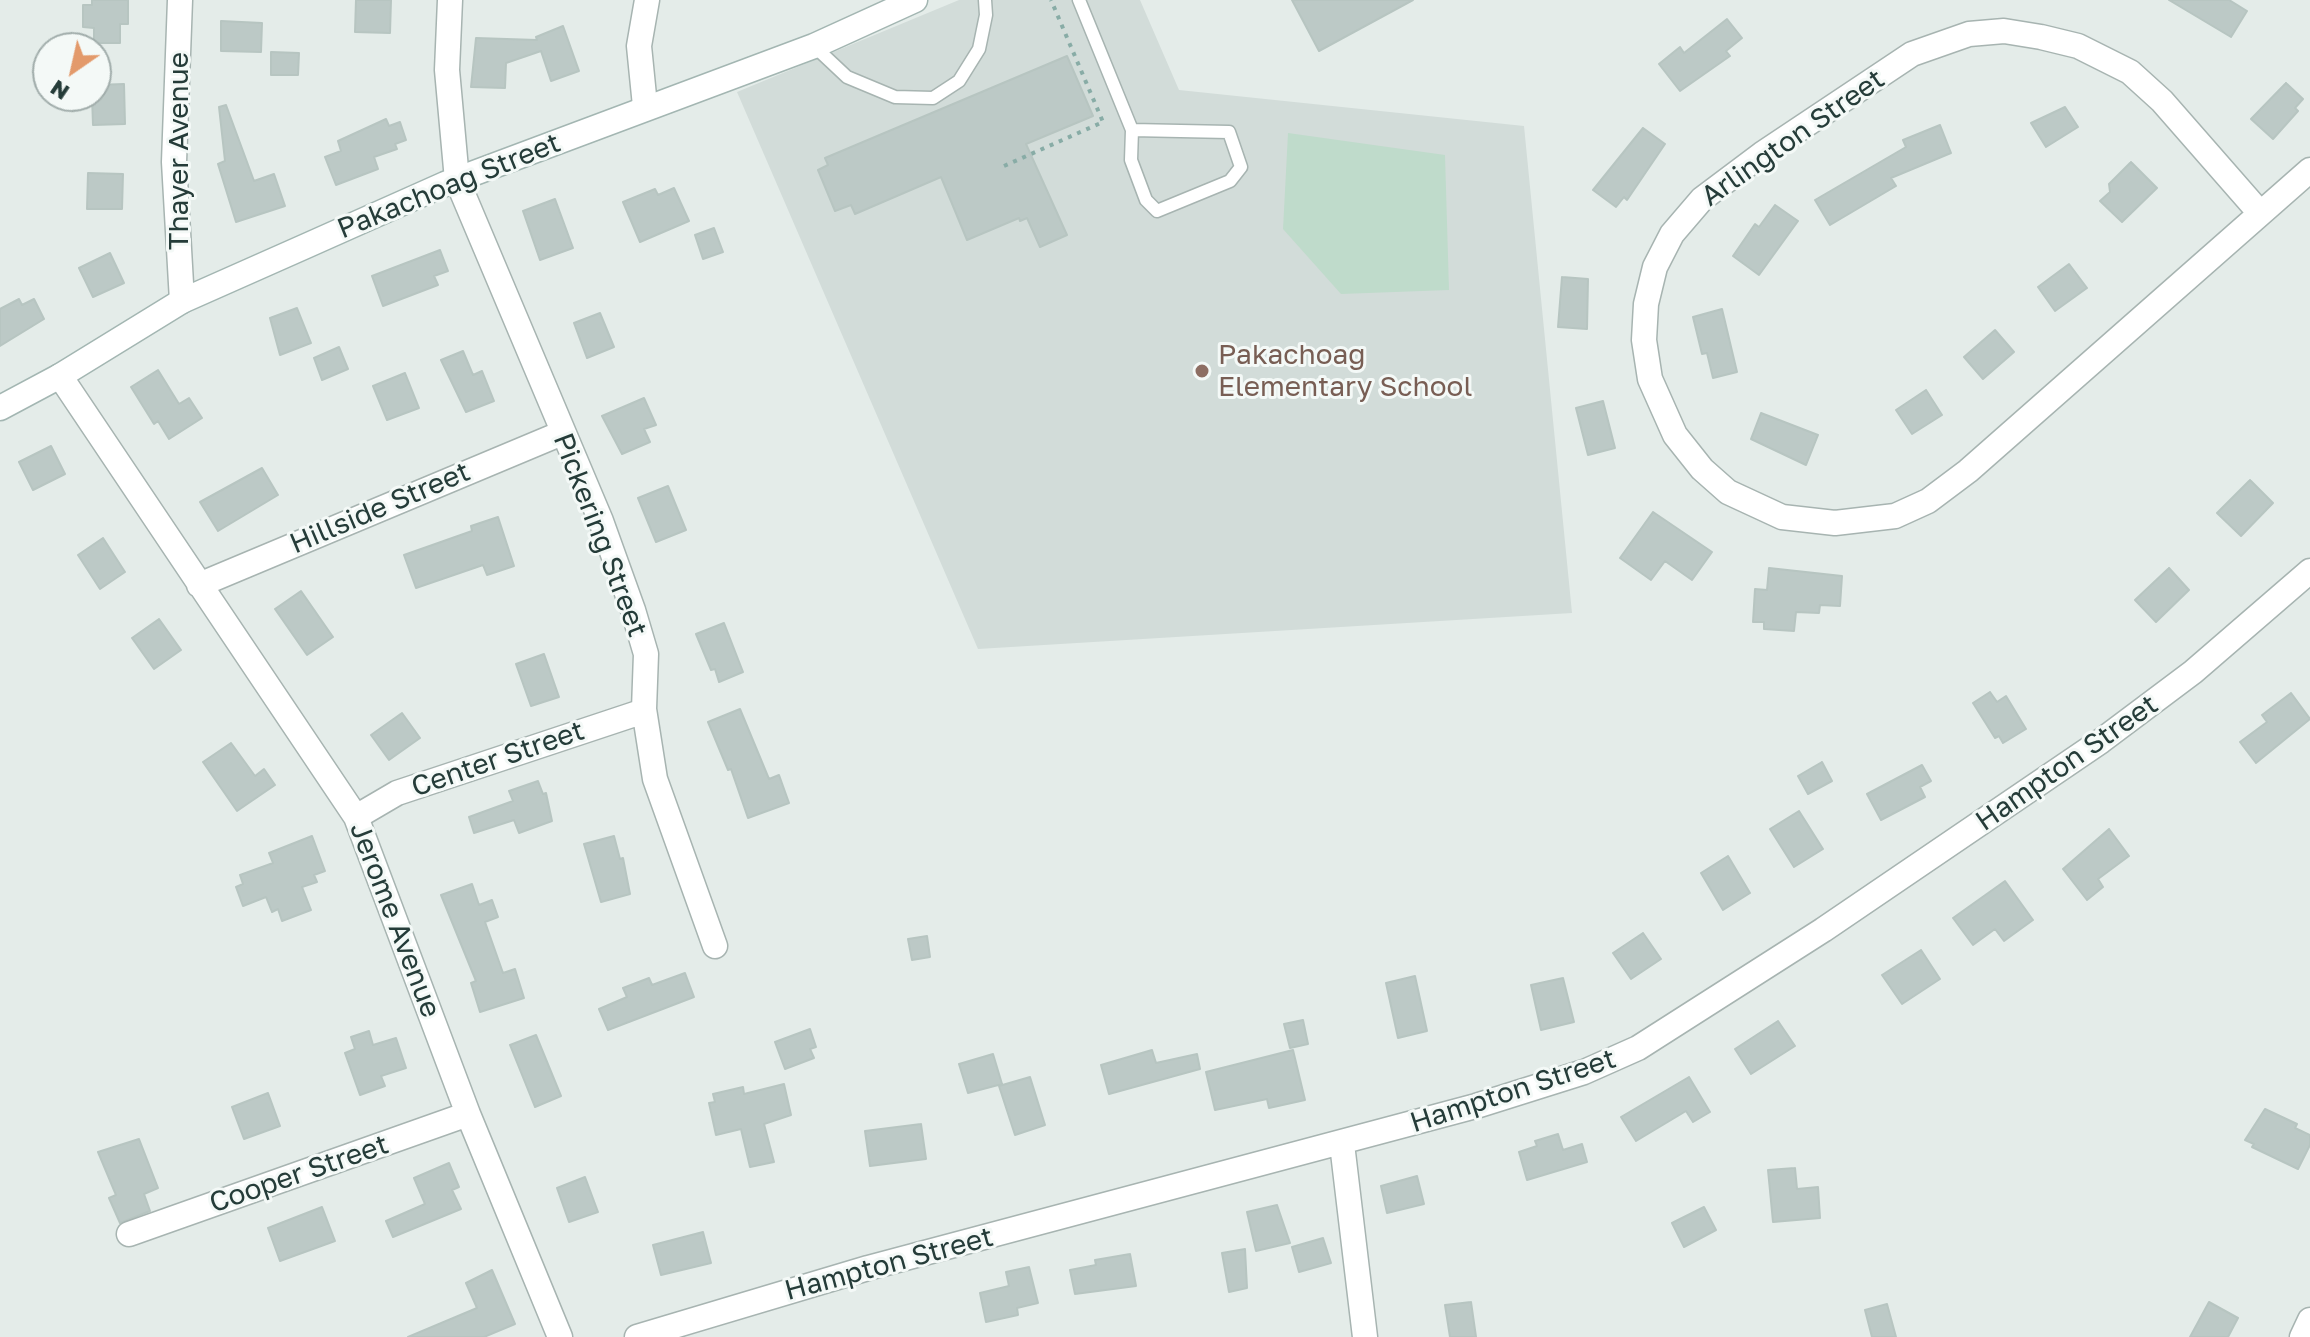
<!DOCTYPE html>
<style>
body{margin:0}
#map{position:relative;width:2310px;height:1337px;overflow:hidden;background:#e4ece9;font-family:"Golos Text",sans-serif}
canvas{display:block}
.north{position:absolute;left:32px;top:32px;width:80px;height:80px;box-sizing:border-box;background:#f4f9f7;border:2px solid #a1adab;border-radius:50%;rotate:214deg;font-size:22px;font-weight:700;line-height:32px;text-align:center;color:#253c39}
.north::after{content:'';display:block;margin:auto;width:28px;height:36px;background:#e39a6b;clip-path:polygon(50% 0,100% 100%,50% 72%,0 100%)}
</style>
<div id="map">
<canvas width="2310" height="1337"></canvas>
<div class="north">N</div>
</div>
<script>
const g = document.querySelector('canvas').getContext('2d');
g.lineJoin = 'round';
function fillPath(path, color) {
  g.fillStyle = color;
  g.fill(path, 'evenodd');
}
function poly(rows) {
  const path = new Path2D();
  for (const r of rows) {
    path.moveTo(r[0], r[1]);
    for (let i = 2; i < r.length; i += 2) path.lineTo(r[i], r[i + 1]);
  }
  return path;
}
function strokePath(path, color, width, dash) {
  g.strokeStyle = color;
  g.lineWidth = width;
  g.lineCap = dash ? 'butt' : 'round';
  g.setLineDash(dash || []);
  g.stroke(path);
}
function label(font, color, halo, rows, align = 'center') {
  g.font = font + ' "Golos Text",sans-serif';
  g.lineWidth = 6;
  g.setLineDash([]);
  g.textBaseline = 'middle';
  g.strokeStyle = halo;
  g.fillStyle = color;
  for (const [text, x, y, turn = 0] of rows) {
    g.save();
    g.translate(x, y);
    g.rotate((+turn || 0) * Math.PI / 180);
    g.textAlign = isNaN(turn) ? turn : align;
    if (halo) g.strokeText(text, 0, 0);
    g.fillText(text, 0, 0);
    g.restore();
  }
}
const built = poly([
 [959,0,1140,0,1179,90,1524,126,1572,613,978,649,737,92]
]);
const green = poly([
 [1288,133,1445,155,1449,290,1341,294,1283,229]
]);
const building = poly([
 [92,0,128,0,128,24,120,24,120,43,94,43,94,28,83,27,83,5,92,5,92,0],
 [356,0,391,0,390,33,355,32,356,0],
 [1292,0,1413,0,1319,51,1292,0],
 [2169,0,2229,0,2247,11,2231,37,2169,0],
 [1727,19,1742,38,1726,51,1730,56,1680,91,1659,64,1680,47,1684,53,1727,19],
 [221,21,262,23,261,52,221,51,221,21],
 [563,26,579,71,551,81,541,51,506,63,505,88,471,87,476,38,537,40,536,37,563,26],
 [271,52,299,53,298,75,271,75,271,52],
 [1067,56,1093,116,1026,144,1067,235,1040,247,1027,218,1020,221,1019,218,967,240,941,177,855,214,851,205,835,211,818,170,828,165,825,158,1067,56],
 [2286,83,2303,99,2295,108,2298,111,2273,139,2251,119,2286,83],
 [124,84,125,124,93,125,92,96,96,96,96,85,124,84],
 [226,105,254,181,274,174,285,206,236,222,218,164,225,161,219,107,226,105],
 [2065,107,2078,127,2046,147,2031,123,2065,107],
 [386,119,389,126,400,122,406,140,395,144,397,149,374,157,378,169,336,185,325,157,341,151,338,141,386,119],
 [1940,125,1951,153,1891,178,1896,186,1830,225,1815,200,1906,147,1903,140,1940,125],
 [1643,128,1665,144,1627,200,1624,197,1616,207,1593,190,1643,128],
 [2131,162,2157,188,2122,222,2100,201,2110,192,2109,184,2131,162],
 [88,173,123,174,122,209,87,209,88,173],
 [674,188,689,221,640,242,623,202,655,189,658,195,674,188],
 [555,199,573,248,540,260,523,211,555,199],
 [1775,205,1798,221,1759,275,1733,256,1755,224,1759,227,1775,205],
 [714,228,723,252,703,259,695,235,714,228],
 [440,250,448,271,434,276,438,285,383,306,372,276,440,250],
 [110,253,124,283,93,297,79,268,110,253],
 [2069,264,2087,288,2055,311,2038,287,2069,264],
 [1562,277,1588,279,1587,329,1558,327,1562,277],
 [19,299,22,305,34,299,44,319,0,346,0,309,19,299],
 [297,308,311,343,280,355,270,318,297,308],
 [1722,309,1737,372,1713,378,1707,353,1702,354,1693,317,1722,309],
 [600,313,614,347,587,358,574,323,600,313],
 [1995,330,2014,352,1983,379,1964,357,1995,330],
 [339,347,348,369,322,380,314,358,339,347],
 [463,351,473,375,482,371,494,401,466,412,441,360,463,351],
 [158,370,179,404,189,398,202,418,169,439,158,421,154,424,131,387,158,370],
 [405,373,419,408,387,420,373,386,405,373],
 [1926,390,1942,415,1912,434,1896,410,1926,390],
 [644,398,656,425,644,429,650,442,622,454,602,416,644,398],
 [1603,401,1615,448,1588,455,1576,408,1603,401],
 [1761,413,1818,435,1806,465,1751,439,1761,413],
 [51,446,65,474,33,490,19,462,51,446],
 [262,468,278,495,218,531,200,502,262,468],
 [2250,480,2273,503,2241,536,2217,513,2250,480],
 [668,486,686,530,656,542,638,498,668,486],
 [1653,512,1712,552,1692,580,1665,561,1651,580,1620,558,1653,512],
 [498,517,514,566,487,575,483,565,416,588,404,555,472,531,471,526,498,517],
 [103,538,125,572,100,589,78,555,103,538],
 [1769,568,1842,576,1840,606,1820,605,1819,613,1796,612,1794,631,1764,629,1764,622,1753,622,1755,589,1767,590,1769,568],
 [2169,568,2189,590,2156,622,2135,600,2169,568],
 [301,591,333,637,307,655,275,609,301,591],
 [159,619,181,650,154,669,132,638,159,619],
 [724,623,743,672,719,682,715,669,711,670,696,634,724,623],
 [544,654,559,697,531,706,516,664,544,654],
 [1990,692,1997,702,2006,696,2026,729,2003,743,1999,736,1995,738,1973,703,1990,692],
 [2291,693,2310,719,2256,763,2240,742,2267,722,2262,715,2291,693],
 [740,709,769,779,779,775,789,803,748,818,731,769,728,770,708,722,740,709],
 [402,713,420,738,389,760,371,735,402,713],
 [231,743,255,776,264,769,275,785,237,811,203,762,231,743],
 [1822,762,1832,781,1808,794,1798,776,1822,762],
 [1922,765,1931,781,1920,787,1925,797,1881,820,1867,794,1922,765],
 [538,781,543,794,546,793,552,821,519,833,514,820,474,833,469,817,513,801,509,791,538,781],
 [1799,811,1823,849,1794,867,1770,829,1799,811],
 [2109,829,2129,856,2098,879,2103,887,2087,900,2063,869,2109,829],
 [312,836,325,871,314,875,317,882,302,887,311,910,282,921,278,909,272,912,266,897,243,906,236,887,243,884,240,875,273,863,269,853,312,836],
 [614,836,620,859,623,858,630,894,601,902,584,844,614,836],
 [1728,856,1750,893,1723,910,1701,873,1728,856],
 [2005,881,2033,920,2004,941,1995,929,1973,945,1953,918,2005,881],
 [472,884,479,905,492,900,498,917,485,922,503,973,515,969,524,998,480,1012,471,983,476,981,441,895,472,884],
 [1643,933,1661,959,1631,979,1613,953,1643,933],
 [927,936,930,957,912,960,908,939,927,936],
 [1921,950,1940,979,1902,1004,1882,975,1921,950],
 [685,973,694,997,608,1030,599,1009,627,997,623,988,649,978,652,985,685,973],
 [1415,976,1427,1031,1398,1038,1386,983,1415,976],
 [1563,978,1574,1022,1541,1030,1531,985,1563,978],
 [1303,1020,1308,1044,1290,1048,1284,1024,1303,1020],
 [1778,1021,1795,1046,1751,1074,1735,1049,1778,1021],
 [810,1029,816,1047,810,1049,814,1058,785,1069,775,1042,810,1029],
 [369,1031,373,1045,396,1038,406,1068,381,1076,385,1086,360,1095,345,1053,355,1049,351,1037,369,1031],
 [536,1035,561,1096,535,1107,510,1045,536,1035],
 [1152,1050,1156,1063,1197,1054,1200,1069,1109,1094,1101,1065,1152,1050],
 [1293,1050,1305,1100,1269,1108,1267,1099,1215,1110,1206,1072,1293,1050],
 [993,1054,1002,1084,968,1093,959,1064,993,1054],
 [1030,1077,1045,1125,1015,1135,999,1086,1030,1077],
 [1689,1077,1710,1112,1693,1122,1686,1111,1636,1141,1621,1117,1689,1077],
 [784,1084,791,1115,764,1124,774,1162,750,1167,741,1129,716,1135,709,1103,715,1102,713,1094,743,1087,744,1094,784,1084],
 [268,1093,280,1126,244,1139,232,1107,268,1093],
 [2265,1109,2297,1124,2295,1128,2310,1135,2310,1145,2298,1169,2252,1147,2254,1144,2245,1140,2265,1109],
 [921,1124,926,1159,870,1166,865,1131,921,1124],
 [1558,1134,1563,1150,1582,1144,1587,1162,1527,1180,1519,1152,1537,1146,1535,1141,1558,1134],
 [139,1139,158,1188,144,1194,150,1211,120,1223,109,1198,116,1195,98,1152,139,1139],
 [449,1163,459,1187,452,1190,461,1209,393,1237,386,1221,425,1204,414,1178,449,1163],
 [1795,1168,1797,1189,1818,1187,1820,1218,1773,1222,1768,1170,1795,1168],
 [1417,1176,1424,1204,1387,1213,1381,1186,1417,1176],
 [585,1177,598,1212,569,1222,557,1188,585,1177],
 [1277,1205,1290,1243,1256,1251,1247,1212,1277,1205],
 [322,1207,335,1241,280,1261,268,1228,322,1207],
 [1704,1207,1716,1230,1684,1247,1672,1223,1704,1207],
 [703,1232,711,1263,661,1275,653,1245,703,1232],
 [1323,1238,1331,1263,1299,1272,1292,1247,1323,1238],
 [1245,1249,1247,1288,1229,1292,1222,1253,1245,1249],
 [1130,1254,1136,1286,1075,1294,1070,1270,1096,1265,1095,1260,1130,1254],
 [1029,1267,1038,1303,1017,1308,1018,1315,986,1322,980,1293,1009,1286,1006,1272,1029,1267],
 [492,1270,515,1324,484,1337,408,1337,477,1308,466,1283,492,1270],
 [1471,1302,1476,1337,1450,1337,1445,1305,1471,1302],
 [2209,1302,2238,1318,2228,1337,2190,1337,2209,1302],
 [1887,1304,1896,1337,1872,1337,1865,1310,1887,1304]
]);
const path = poly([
 [1004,166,1103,122,1051,0]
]);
const lane = poly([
 [1079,0,1132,130,1131,160,1146,200,1157,211,1230,181,1241,167,1229,132,1132,130],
 [814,46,847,77,895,97,933,98,959,81,979,49,986,15,985,0]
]);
const street = poly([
 [180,0,174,162,182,301],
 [450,0,447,70,457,180,601,521,633,610,646,654,644,709,655,779,715,946],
 [645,106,639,46,647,0],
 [2260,213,2162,101,2130,72,2078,46,2041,37,2004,31,1969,34,1912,54,1762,154,1702,199,1672,234,1655,267,1646,304,1644,340,1650,379,1675,435,1702,469,1728,492,1782,517,1835,523,1895,516,1928,501,1968,471,2310,170],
 [60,376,356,817,468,1114,560,1337],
 [199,585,562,433],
 [356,817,397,793,644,711],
 [1342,1144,1365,1337],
 [129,1234,468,1114],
 [637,1337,868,1268,1476,1106,1584,1072,1638,1048,1823,930,2101,741,2193,672,2310,571],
 [2302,1337,2310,1320]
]);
const secondary = poly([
 [0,408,60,376,182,301,306,246,445,184,814,46,915,0]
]);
const markers = [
 [1202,371,8,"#8d6e63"]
];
const streetNames = [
 ["Arlington Street",1793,138,-35],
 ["Thayer Avenue",179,151,-90],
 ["Pakachoag Street",449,186,-22],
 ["Hillside Street",380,508,-23],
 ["Pickering Street",600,535,69],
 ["Center Street",498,759,-19],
 ["Hampton Street",2067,763,-35],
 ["Jerome Avenue",395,920,69],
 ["Hampton Street",1513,1091,-18],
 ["Cooper Street",299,1174,-19],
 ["Hampton Street",889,1264,-15]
];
const educationNames = [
 ["Pakachoag",1218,355],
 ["Elementary School",1218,387]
];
fillPath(built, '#d2dcd9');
fillPath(green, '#bfdbcb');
fillPath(building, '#bcc9c6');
strokePath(building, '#b7c5c1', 2);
strokePath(lane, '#a7b4b1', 15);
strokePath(street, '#a7b4b1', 27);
strokePath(secondary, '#a3b6b2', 27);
strokePath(path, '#88aca6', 4, [4, 6]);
strokePath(lane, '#fff', 12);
strokePath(street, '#fff', 24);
strokePath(secondary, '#fff', 24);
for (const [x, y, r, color] of markers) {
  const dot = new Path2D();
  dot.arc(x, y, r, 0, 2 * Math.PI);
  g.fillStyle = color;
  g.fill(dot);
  strokePath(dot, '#f4f9f7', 3);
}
label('28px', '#253c39', '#f4f9f7', streetNames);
label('28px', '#785e54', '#f4f9f7', educationNames, 'left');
</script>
